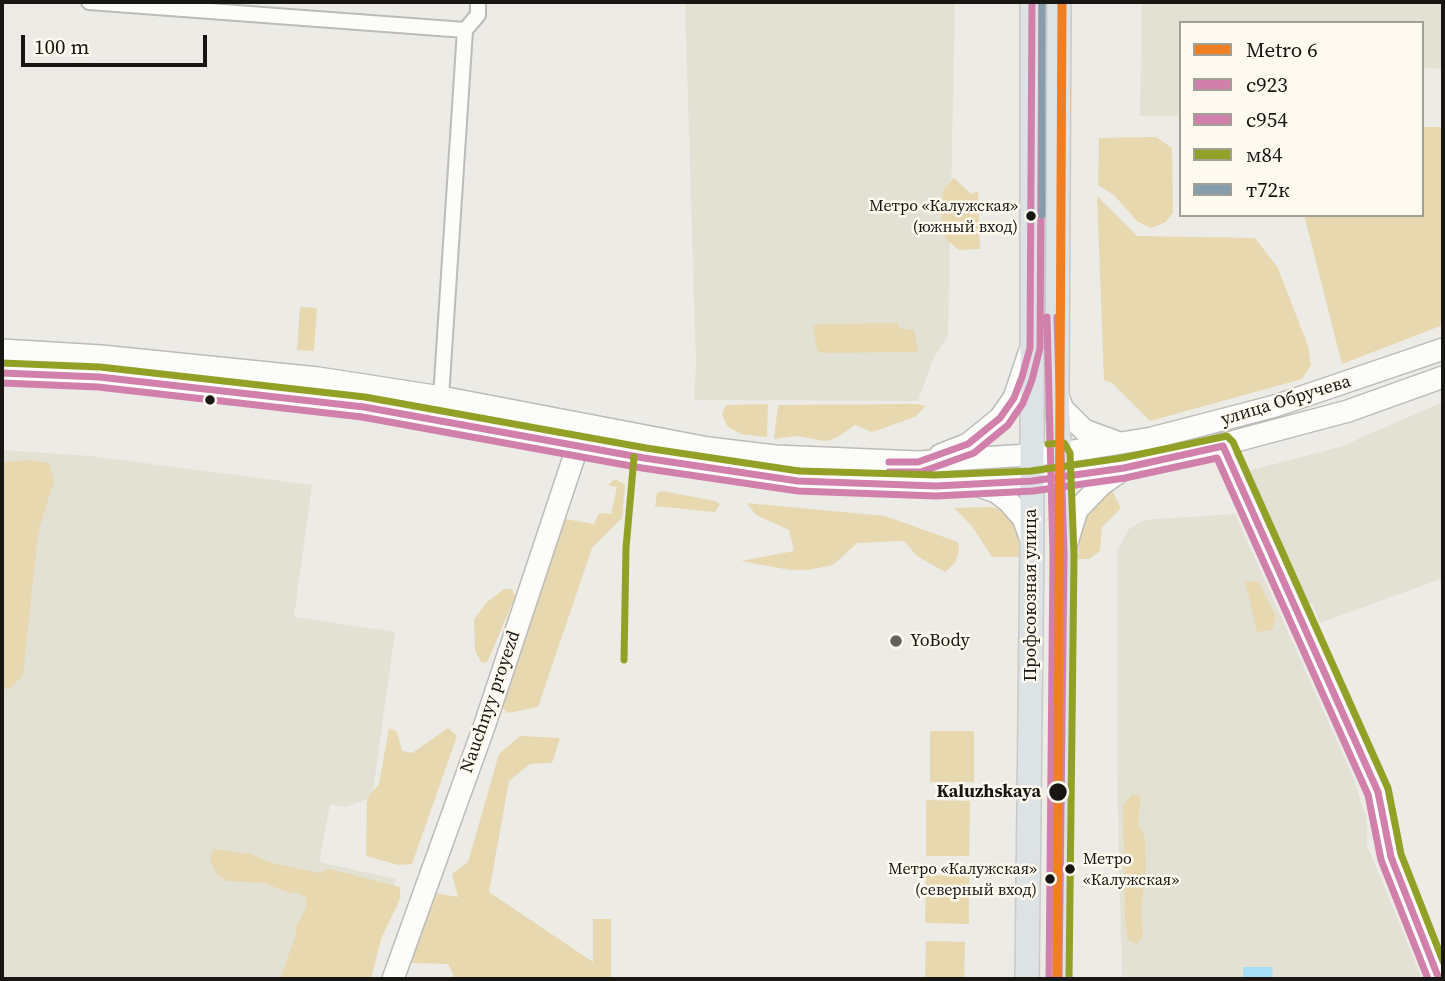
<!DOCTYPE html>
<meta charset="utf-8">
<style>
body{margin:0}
#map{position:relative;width:1445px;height:981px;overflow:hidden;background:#ecebe6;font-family:"Source Serif 4",serif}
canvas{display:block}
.frame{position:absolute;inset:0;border:4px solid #171613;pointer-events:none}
.legend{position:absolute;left:1179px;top:21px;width:245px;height:196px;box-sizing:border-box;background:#fefaef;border:2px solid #a29f97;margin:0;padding:9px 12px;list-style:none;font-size:21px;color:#171613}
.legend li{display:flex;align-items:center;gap:14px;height:35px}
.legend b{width:35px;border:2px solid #a29f97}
.scale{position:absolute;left:21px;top:35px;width:186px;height:32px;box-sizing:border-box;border:4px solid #171613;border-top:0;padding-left:9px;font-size:21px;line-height:24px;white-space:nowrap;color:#171613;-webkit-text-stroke:5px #fefaef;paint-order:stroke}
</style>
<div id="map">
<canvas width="1445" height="981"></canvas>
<div class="frame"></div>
<ul class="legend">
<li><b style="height:9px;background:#f07e23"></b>Metro 6</li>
<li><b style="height:9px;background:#d180ac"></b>с923</li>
<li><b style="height:9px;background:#d180ac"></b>с954</li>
<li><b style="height:9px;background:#93a026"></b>м84</li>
<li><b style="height:9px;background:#869dac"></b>т72к</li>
</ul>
<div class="scale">100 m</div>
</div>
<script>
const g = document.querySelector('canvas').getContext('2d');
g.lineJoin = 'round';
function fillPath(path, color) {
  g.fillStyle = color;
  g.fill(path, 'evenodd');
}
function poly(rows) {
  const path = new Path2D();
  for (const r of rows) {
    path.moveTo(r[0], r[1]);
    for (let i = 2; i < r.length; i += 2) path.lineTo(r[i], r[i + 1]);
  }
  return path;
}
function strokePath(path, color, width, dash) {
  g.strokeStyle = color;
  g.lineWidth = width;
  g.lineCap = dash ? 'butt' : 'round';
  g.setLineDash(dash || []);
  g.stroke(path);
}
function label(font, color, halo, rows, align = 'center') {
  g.font = font + ' "Source Serif 4",serif';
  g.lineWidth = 5;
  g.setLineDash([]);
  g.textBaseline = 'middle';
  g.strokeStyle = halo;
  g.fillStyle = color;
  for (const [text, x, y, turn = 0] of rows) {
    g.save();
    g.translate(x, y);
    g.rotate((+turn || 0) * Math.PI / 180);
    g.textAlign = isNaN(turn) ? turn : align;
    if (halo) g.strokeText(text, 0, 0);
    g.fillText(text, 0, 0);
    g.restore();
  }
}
const built = poly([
 [685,2,955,2,948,337,934,357,918,401,694,400,696,365],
 [1142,2,1443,2,1443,69,1422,68,1422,23,1181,23,1181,116,1140,116],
 [1443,402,1443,578,1320,623,1312,603,1306,604,1274,528,1259,505,1248,471,1340,447],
 [2,450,90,456,312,485,294,617,395,632,373,791,367,799,346,807,330,804,319,862,396,879,363,979,2,979],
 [1235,514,1353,777,1367,821,1367,845,1422,979,1122,979,1117,772,1117,551,1129,529,1144,520]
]);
const green = poly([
 [1422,127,1443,127,1443,325,1342,364,1304,215,1422,215],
 [1156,137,1172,148,1173,212,1166,222,1151,228,1137,221,1114,195,1098,185,1099,138],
 [954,178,971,194,978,191,980,249,959,250,946,239,941,223,943,190],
 [1097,196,1137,236,1255,238,1278,268,1308,346,1311,365,1302,379,1150,421,1112,383,1104,380],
 [300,307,317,308,314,351,297,350],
 [898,323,899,328,914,330,918,352,821,353,817,350,813,327,817,324],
 [768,404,767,437,741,434,727,426,722,414,726,405],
 [918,404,926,406,915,417,872,432,855,425,836,438,825,441,797,436,774,439,778,405],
 [31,460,49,463,54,481,38,533,23,675,11,688,2,689,2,462],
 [615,479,625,485,622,518,592,548,538,707,508,713,501,706,565,519,594,524,599,513,611,514,617,487,608,485],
 [1111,489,1121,508,1102,527,1100,551,1089,559,1078,559,1080,528,1084,513],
 [662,491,715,501,720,504,715,512,655,506,657,493],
 [747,503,885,516,958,542,959,552,955,563,945,572,917,556,904,541,857,543,833,565,808,570,790,570,741,561,794,551,789,530,756,515],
 [988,507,1003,509,1020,525,1023,557,992,557,971,525,954,508],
 [1245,581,1259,582,1276,617,1272,630,1257,632],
 [504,589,512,589,515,597,489,658,486,663,481,662,475,651,474,619,487,602],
 [389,728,397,732,402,751,412,753,448,728,457,736,412,864,399,865,366,856,367,799,379,784],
 [930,731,974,731,974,782,930,782],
 [520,736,560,738,552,763,530,764,509,781,489,892,593,962,593,919,611,919,611,979,455,979,448,964,411,963,435,893,458,897,452,874,468,862,499,754],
 [1132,794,1141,796,1138,823,1145,838,1146,865,1141,909,1143,936,1137,944,1128,940,1125,919,1123,806],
 [926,800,970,801,969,856,926,856],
 [213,849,251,854,269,862,318,873,330,869,400,887,400,899,381,939,371,979,280,979,296,935,296,926,306,908,306,898,299,893,290,893,264,883,227,881,219,877,210,861],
 [926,875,969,876,969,924,925,923],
 [926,941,965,942,964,979,925,979]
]);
const water = poly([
 [1243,967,1273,967,1272,979,1243,979]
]);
const street = poly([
 [89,2,465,30],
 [441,397,465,30,478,15,478,2],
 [1223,446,1378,792,1391,857,1439,979]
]);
const secondary = poly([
 [2,350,101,356,318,378,441,397,708,448,775,456,918,462,1060,453,1152,438,1275,406,1443,349],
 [2,373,99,377,364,407,644,458,798,481,936,486,1032,481,1157,462,1348,411,1443,377],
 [1057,394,1063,409,1084,430,1117,442],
 [940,455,968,444,1000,418,1014,398,1029,353],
 [979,486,996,492,1009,502,1023,518,1031,540],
 [1066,546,1077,510,1101,485,1121,471],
 [393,979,485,724,582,433]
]);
const primary = poly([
 [1059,2,1057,394,1064,555,1059,979],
 [1027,979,1032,542,1032,2]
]);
const bus1 = poly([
 [1057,317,1064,555,1059,979],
 [2,373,99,377,364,407,644,458,798,481,936,486,1032,481,1124,468,1223,446,1378,792,1391,857,1439,979],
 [889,462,918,462,968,444,1000,418,1014,398,1022,377,1030,348,1032,2]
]);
const bus2 = poly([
 [1047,317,1053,555,1049,979],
 [2,383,98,387,362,417,642,468,798,491,936,496,1033,491,1125,478,1217,458,1368,795,1381,860,1428,979],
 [889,472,921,472,974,453,1008,425,1023,403,1032,380,1040,348,1042,2]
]);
const bus3 = poly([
 [2,363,100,367,365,397,646,448,799,471,936,475,1031,471,1122,458,1227,436,1233,442,1388,788,1401,854,1443,961],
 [1048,444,1064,443,1070,453,1074,555,1069,979],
 [624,660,626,548,634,457]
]);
const bus4 = poly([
 [1042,2,1042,215]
]);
const metro1 = poly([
 [1057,979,1062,2]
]);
const markers = [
 [1031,216,6,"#171613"],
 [210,400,6,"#171613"],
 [896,641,7,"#62615d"],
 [1058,792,10,"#171613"],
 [1070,869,6,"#171613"],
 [1050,879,6,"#171613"]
];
const busNames = [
 ["Метро «Калужская»",1018,207],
 ["(южный вход)",1018,228],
 ["Метро",1083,860,"left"],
 ["«Калужская»",1083,881,"left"],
 ["Метро «Калужская»",1037,870],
 ["(северный вход)",1037,891]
];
const streetNames = [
 ["улица Обручева",1286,401,-17],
 ["Профсоюзная улица",1031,595,-90],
 ["Nauchnyy proyezd",491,702,-71]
];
const poiNames = [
 ["YoBody",910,641]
];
const stopNames = [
 ["Kaluzhskaya",1041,792]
];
fillPath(built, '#e3e0d4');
fillPath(green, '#e7d8af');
fillPath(water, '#a8ddf6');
strokePath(street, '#bcbbb7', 18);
strokePath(secondary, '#bcbbb7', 24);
strokePath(primary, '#c9c9c7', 26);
strokePath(street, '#fcfcfb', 14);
strokePath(secondary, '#fcfcfb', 21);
strokePath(primary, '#dde2e5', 23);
strokePath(bus1, '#d180ac', 7);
strokePath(bus2, '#d180ac', 7);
strokePath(bus3, '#93a026', 7);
strokePath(bus4, '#869dac', 7);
strokePath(metro1, '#f07e23', 9);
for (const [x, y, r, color] of markers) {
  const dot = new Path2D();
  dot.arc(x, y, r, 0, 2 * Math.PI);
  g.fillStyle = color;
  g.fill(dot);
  strokePath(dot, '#fefaef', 2.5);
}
label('16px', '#171613', '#fefaef', busNames, 'right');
label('18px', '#171613', '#fefaef', streetNames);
label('18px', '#171613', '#fefaef', poiNames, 'left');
label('bold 18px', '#171613', '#fefaef', stopNames, 'right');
</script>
